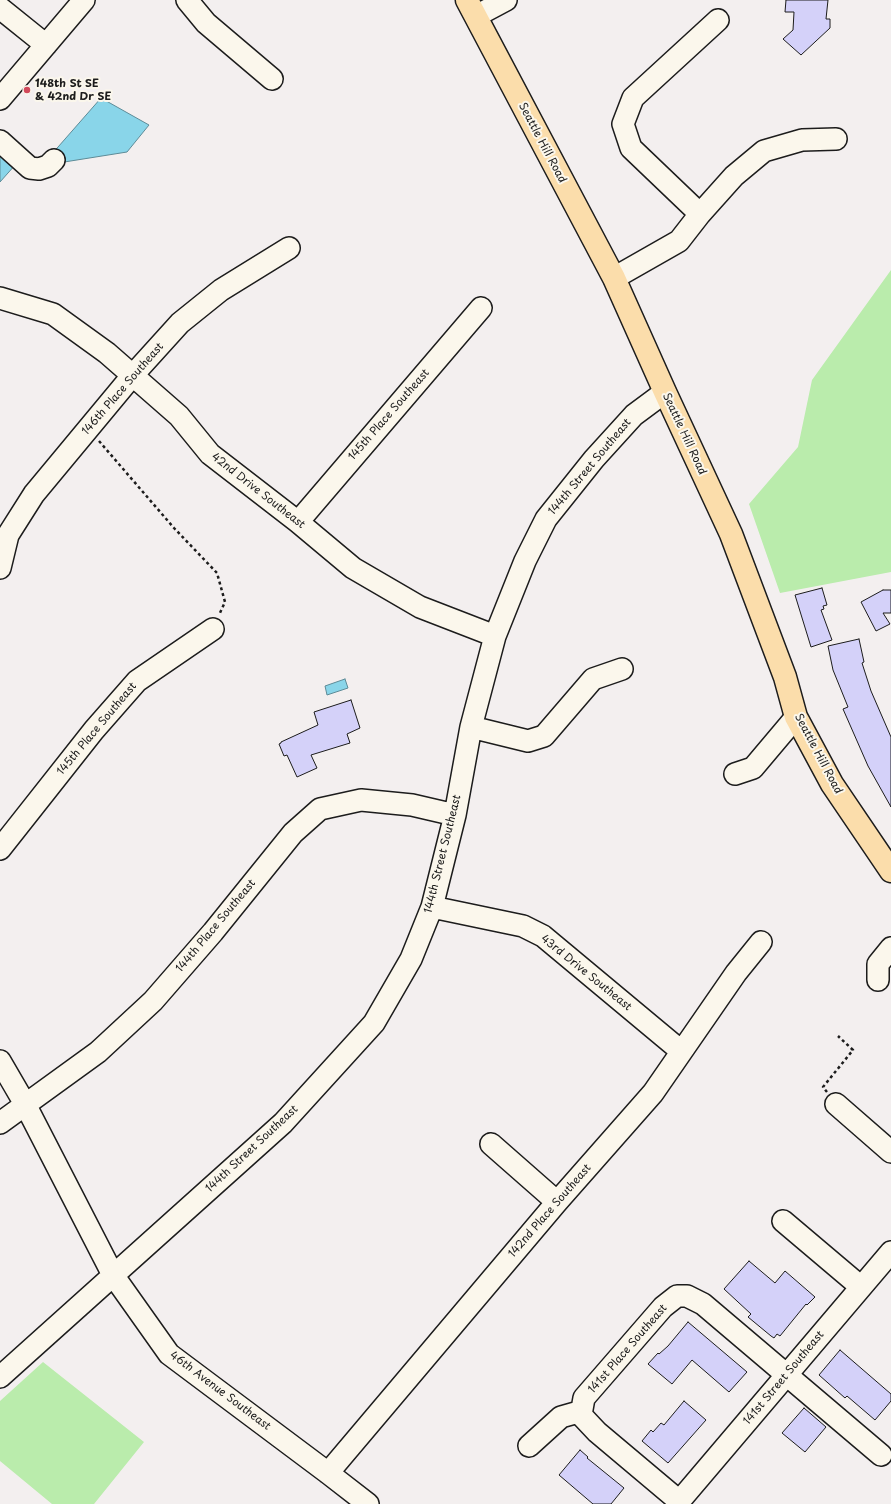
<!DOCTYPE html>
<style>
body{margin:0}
canvas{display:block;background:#f3efef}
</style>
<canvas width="891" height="1504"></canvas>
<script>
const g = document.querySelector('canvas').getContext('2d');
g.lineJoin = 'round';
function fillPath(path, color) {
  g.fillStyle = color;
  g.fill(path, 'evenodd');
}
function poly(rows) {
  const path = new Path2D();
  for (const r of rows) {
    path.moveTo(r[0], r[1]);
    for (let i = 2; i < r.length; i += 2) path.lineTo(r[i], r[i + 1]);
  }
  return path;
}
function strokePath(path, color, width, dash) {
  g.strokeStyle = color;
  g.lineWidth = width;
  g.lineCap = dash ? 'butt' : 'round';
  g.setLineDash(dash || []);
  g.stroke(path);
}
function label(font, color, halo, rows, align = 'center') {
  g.font = font + ' "Playpen Sans",sans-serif';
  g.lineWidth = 4;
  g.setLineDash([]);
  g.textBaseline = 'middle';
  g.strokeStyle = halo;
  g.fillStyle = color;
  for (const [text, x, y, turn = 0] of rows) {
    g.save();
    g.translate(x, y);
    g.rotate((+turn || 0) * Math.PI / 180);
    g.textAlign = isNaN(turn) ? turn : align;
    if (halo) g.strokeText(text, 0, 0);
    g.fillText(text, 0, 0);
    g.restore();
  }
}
const green = poly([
 [891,270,891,572,780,593,749,504,798,447,812,380],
 [43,1362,144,1442,94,1504,52,1504,0,1461,0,1401]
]);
const water = poly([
 [101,98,149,125,127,152,58,163,51,155,101,98],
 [0,151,16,164,0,182,0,151],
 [345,679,348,688,327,695,325,686,345,679]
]);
const building = poly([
 [786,0,828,0,826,19,830,19,830,28,801,55,783,39,793,30,794,12,785,12,786,0],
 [822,588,827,605,823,606,824,609,821,610,832,640,811,647,795,595,822,588],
 [883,590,891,590,891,613,883,613,890,624,876,631,861,602,883,590],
 [859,639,864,662,862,663,871,691,891,737,891,807,868,766,843,709,848,707,833,670,828,646,859,639],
 [351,700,360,728,347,734,350,743,311,755,317,768,297,777,287,755,284,756,279,744,281,743,281,742,318,725,314,712,351,700],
 [749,1261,775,1283,785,1271,815,1297,807,1305,806,1304,780,1336,777,1334,774,1338,771,1336,748,1317,751,1314,724,1289,749,1261],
 [688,1322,747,1372,729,1392,692,1360,672,1384,648,1364,658,1353,659,1354,668,1346,688,1322],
 [840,1350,891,1394,891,1401,875,1420,847,1396,845,1398,819,1375,840,1350],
 [684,1401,706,1420,668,1463,642,1441,651,1430,653,1432,661,1423,664,1425,684,1401],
 [804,1408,826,1427,805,1452,782,1433,804,1408],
 [580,1450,588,1457,587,1458,624,1488,611,1504,593,1504,559,1475,580,1450]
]);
const path = poly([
 [99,441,174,528,217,573,225,602,219,615],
 [827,1092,823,1087,853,1050,838,1036]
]);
const minor = poly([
 [187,0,206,23,272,79],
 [0,8,46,45],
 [476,16,506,0],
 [0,99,84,0],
 [0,141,30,168,39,169,48,166,54,160],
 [700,214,631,148,623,124,633,98,718,20],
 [614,278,679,241,700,214,734,176,764,151,802,140,836,139],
 [0,298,53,314,107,353,179,416,210,454,298,522,353,568,420,607,495,636],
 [298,522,481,308],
 [0,568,8,535,34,494,132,376,180,323,221,290,289,248],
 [471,727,528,741,544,736,593,679,622,669],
 [735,774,753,768,796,717],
 [0,849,94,730,137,681,213,629],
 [432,907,523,926,543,936,681,1051],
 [878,980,878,964,891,948],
 [0,1061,25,1104,113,1275,169,1354,328,1473,368,1504],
 [836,1104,891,1152],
 [0,1123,98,1052,153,1001,213,932,293,833,320,809,361,800,412,805,455,815],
 [491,1144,557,1202],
 [783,1221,861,1287],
 [0,1377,283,1123,374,1023,411,959,432,907,455,815,471,727,495,636,525,561,546,519,594,459,634,415,665,392],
 [581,1415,584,1398,663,1307,677,1296,687,1296,703,1304,881,1455],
 [581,1415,597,1432,679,1501],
 [529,1446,561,1417,575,1413,581,1415],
 [328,1473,557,1202,653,1093,736,973,761,942],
 [677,1504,891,1252]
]);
const major = poly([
 [467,0,614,278,665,392,731,534,785,677,796,717,832,784,891,871]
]);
const markers = [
 [27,90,4,"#d1495b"]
];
const poiNames = [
 ["148th St SE",35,84],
 ["& 42nd Dr SE",35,97]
];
const streetNames = [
 ["Seattle Hill Road",542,143,62],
 ["146th Place Southeast",123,389,-49],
 ["145th Place Southeast",389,415,-49],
 ["Seattle Hill Road",684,434,65],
 ["144th Street Southeast",590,467,-50],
 ["42nd Drive Southeast",258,491,38],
 ["145th Place Southeast",97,729,-50],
 ["Seattle Hill Road",818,754,62],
 ["144th Street Southeast",443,854,-76],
 ["144th Place Southeast",216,926,-50],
 ["43rd Drive Southeast",586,973,39],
 ["144th Street Southeast",252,1149,-43],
 ["142nd Place Southeast",550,1211,-49],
 ["141st Place Southeast",628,1349,-49],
 ["141st Street Southeast",784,1378,-50],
 ["46th Avenue Southeast",220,1391,37]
];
fillPath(green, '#baecac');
fillPath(water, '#89d5e9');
strokePath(water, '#5d8b97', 1);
fillPath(building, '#d4d1f9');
strokePath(building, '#1c1c1c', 1);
strokePath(minor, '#1c1c1c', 24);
strokePath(major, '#1c1c1c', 25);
strokePath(path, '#1c1c1c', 2.5, [3, 3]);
strokePath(minor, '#fbf7ec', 21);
strokePath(major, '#fbddab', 22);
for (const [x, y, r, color] of markers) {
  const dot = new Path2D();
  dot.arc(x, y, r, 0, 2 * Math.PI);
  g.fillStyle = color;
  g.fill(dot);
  strokePath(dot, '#fbf7ec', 1.5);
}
label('bold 11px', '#1c1c1c', '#fbf7ec', poiNames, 'left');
label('11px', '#1c1c1c', '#fbf7ec', streetNames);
</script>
